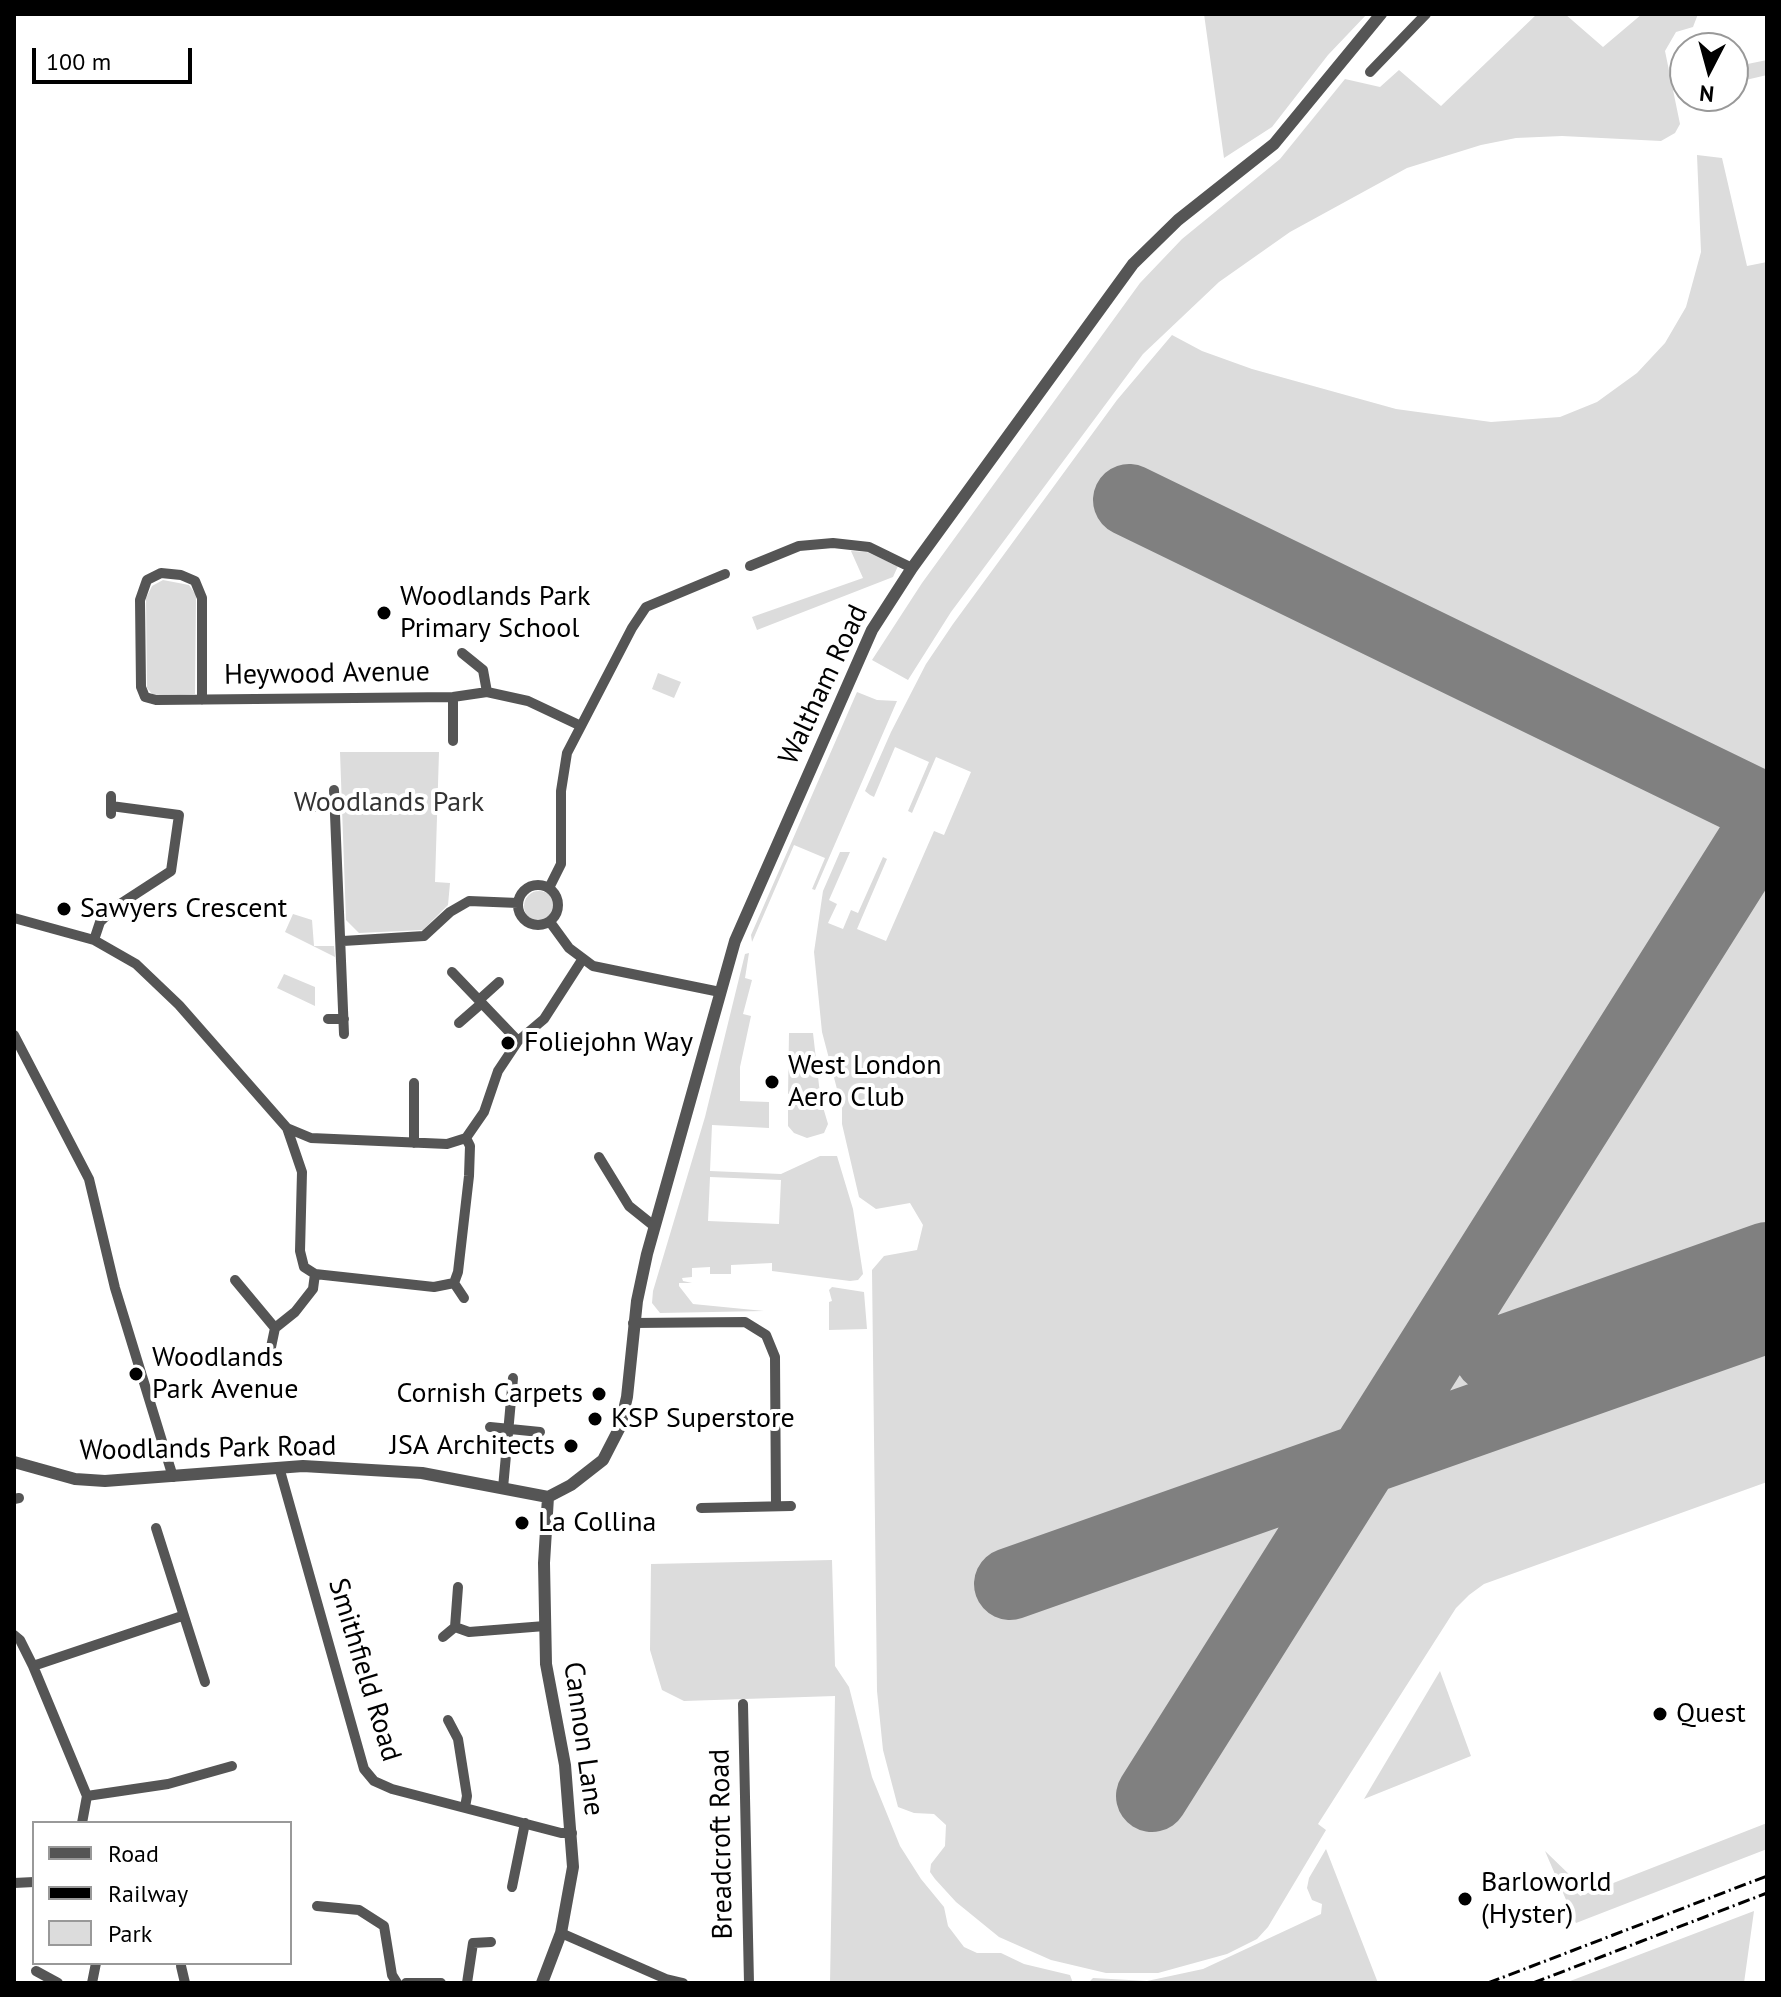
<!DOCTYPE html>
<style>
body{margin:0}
#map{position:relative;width:1781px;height:1997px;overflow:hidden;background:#fff;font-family:"PT Sans",sans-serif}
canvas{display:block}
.frame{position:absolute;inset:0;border:16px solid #000;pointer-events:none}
.legend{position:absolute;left:32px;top:1821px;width:260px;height:144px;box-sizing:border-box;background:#fff;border:2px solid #999;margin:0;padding:10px 14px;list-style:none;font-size:24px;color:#000}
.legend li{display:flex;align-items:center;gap:16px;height:40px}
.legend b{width:40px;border:2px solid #999}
.north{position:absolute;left:1669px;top:32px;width:80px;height:80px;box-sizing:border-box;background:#fff;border:2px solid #999;border-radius:50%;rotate:186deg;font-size:22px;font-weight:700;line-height:32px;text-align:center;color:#000}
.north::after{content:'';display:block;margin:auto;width:28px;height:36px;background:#000;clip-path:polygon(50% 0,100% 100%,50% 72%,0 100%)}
.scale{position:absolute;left:32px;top:48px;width:160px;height:36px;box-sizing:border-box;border:4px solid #000;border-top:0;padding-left:10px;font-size:24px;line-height:28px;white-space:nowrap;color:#000;-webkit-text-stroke:6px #fff;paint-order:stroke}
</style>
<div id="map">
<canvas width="1781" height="1997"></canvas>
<div class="frame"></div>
<ul class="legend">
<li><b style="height:10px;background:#555"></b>Road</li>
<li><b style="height:10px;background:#000"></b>Railway</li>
<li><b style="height:22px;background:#dcdcdc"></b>Park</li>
</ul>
<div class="north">N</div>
<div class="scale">100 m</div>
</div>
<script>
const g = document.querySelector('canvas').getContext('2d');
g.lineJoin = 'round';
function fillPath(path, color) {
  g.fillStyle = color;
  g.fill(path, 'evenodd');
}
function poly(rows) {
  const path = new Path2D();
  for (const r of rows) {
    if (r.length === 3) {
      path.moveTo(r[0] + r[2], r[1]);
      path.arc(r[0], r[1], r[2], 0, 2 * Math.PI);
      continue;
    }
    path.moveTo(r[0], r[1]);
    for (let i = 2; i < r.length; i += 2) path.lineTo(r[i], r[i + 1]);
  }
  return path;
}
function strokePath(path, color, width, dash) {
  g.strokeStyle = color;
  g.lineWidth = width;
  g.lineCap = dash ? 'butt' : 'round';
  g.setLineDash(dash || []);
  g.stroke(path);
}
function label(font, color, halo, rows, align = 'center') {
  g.font = font + ' "PT Sans",sans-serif';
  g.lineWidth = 8;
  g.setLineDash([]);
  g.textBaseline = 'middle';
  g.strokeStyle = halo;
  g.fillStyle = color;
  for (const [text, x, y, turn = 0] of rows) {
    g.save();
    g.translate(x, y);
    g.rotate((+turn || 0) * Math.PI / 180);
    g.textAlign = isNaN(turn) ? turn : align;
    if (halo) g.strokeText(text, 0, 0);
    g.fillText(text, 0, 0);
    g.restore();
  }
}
const green = poly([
 [1204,14,1367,14,1328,55,1272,127,1224,158],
 [1537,14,1565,14,1603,47,1642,14,1698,14,1693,27,1676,32,1665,51,1680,124,1675,133,1661,141,1562,136,1516,138,1481,145,1407,168,1290,232,1219,282,1143,354,951,612,908,680,872,660,922,583,1140,283,1182,239,1280,159,1345,79,1380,87,1399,70,1441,106],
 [1767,60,1767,75,1733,83,1733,67],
 [1697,155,1722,158,1747,266,1767,262,1767,1482,1484,1584,1469,1595,1456,1608,1318,1824,1326,1830,1268,1927,1257,1939,1227,1954,1158,1973,1106,1973,1051,1960,999,1937,956,1902,935,1879,930,1872,931,1864,945,1846,946,1825,934,1814,914,1813,898,1807,883,1750,877,1691,872,1270,884,1256,917,1250,923,1225,910,1203,876,1209,859,1197,842,1124,842,1108,822,1032,814,952,823,891,840,852,850,852,829,900,837,904,828,923,843,929,851,910,858,913,883,857,887,859,857,929,886,941,934,831,944,835,971,772,936,757,912,813,908,811,929,762,895,747,874,797,870,795,865,791,891,732,926,664,953,624,1117,400,1172,335,1202,351,1252,369,1396,409,1491,422,1560,417,1597,402,1637,373,1665,343,1686,307,1701,252],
 [851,551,867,552,898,566,893,577,757,630,752,617,863,578],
 [163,580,189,585,196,595,195,694,153,695,147,688,146,598,152,586],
 [658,673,681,682,674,698,652,689],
 [857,692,877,700,897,701,815,890,812,889,825,858,794,845,752,942,751,935],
 [340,752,439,752,435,882,450,883,448,905,423,930,359,933,346,920],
 [539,906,15],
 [293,914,312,920,314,946,334,946,335,957,285,932],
 [749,953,745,978,752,980,743,1014,751,1016,740,1067,740,1101,769,1102,769,1128,712,1125,710,1171,781,1174,820,1156,837,1156,853,1209,863,1274,858,1280,850,1281,772,1271,772,1263,731,1265,731,1274,710,1274,710,1267,692,1268,692,1277,682,1278,683,1281,692,1283,679,1283,679,1286,693,1304,764,1311,660,1313,652,1303,653,1291,705,1117,745,954],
 [710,1177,781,1180,779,1224,708,1221],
 [284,974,315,987,315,1006,277,988],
 [789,1033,813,1033,820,1094,788,1094],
 [788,1097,820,1097,828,1124,824,1133,807,1138,794,1133,788,1126],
 [832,1287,864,1292,867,1329,829,1330,829,1302,832,1301,829,1290],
 [832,1560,835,1666,849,1687,872,1777,900,1846,921,1879,944,1907,948,1926,964,1947,977,1953,1001,1953,1024,1964,1070,1975,1073,1983,830,1983,835,1696,684,1701,662,1690,650,1650,651,1564],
 [1440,1671,1471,1756,1364,1799],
 [1767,1823,1767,1849,1576,1923,1545,1851,1574,1879,1580,1896],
 [1326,1849,1378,1983,1088,1983,1093,1978,1147,1981,1203,1969,1321,1914,1322,1904,1312,1900,1307,1888,1309,1878],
 [1754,1911,1744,1983,1565,1983]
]);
const runway = poly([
 [1129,500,1767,810],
 [1490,1356,1767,1258],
 [1010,1584,1767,1317],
 [1152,1796,1767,820]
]);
const minor = poly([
 [1370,72,1426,14],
 [750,566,799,546,833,543,869,547,912,568],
 [462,653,483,670,487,692],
 [202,700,202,598,195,581,181,575,161,573,147,580,140,600,141,687,145,697,156,700,453,697,487,692,528,701,581,726],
 [453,741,453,697],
 [334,790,344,1034],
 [111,796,111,814],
 [315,807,335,807],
 [538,905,20],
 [549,888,561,864,561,791,567,753,632,628,646,607,725,574],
 [14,918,94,940,136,964,179,1005,287,1128,311,1138,447,1144,466,1138,484,1112,498,1071,518,1041,544,1019,582,960],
 [550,922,569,948,593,966,720,992],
 [94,940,100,922,114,908,171,871,179,815,111,806],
 [343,941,424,936,450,912,469,901,518,903],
 [452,972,518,1041],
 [479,1000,499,982],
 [328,1019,344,1019],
 [459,1023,482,1003],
 [14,1035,89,1179,115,1288,173,1477],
 [287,1128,302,1172,300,1251,304,1267,315,1274,434,1287,454,1283,458,1272,469,1176,470,1146,466,1138],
 [414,1143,414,1083],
 [599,1157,629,1206,654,1226],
 [235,1280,275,1328],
 [454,1283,464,1298],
 [633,1323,745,1322,766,1335,775,1357,776,1506],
 [270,1352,275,1328,295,1312,313,1289,315,1274],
 [490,1427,540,1432],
 [279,1467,364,1769,374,1781,392,1789,561,1833,572,1833],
 [503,1488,513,1378],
 [14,1499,19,1498],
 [701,1508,791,1506],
 [156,1528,205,1682],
 [458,1587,455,1627,469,1632,545,1626],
 [14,1635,20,1640,33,1666,87,1796,82,1823],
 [443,1637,455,1627],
 [33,1666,182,1616],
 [743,1704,749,1983],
 [448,1720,458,1739,467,1796,465,1807],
 [87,1796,168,1784,232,1766],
 [14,1883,34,1882],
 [512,1887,525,1823],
 [317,1906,359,1910,384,1926,392,1975,397,1983],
 [561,1933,666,1979,683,1983],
 [181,1966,185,1983],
 [36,1971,58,1983],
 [92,1983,96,1963],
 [406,1983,441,1983],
 [467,1983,473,1943,491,1942]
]);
const tertiary = poly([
 [14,1462,75,1479,105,1481,303,1466,422,1473,548,1497],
 [548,1497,571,1485,603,1460,620,1427,627,1397,637,1301,647,1254,735,941,872,630,912,568,1133,264,1178,220,1274,144,1381,14],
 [542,1983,561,1933,573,1867,565,1765,546,1664,544,1563,548,1497]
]);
const rail = poly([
 [1488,1983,1767,1876],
 [1533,1983,1767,1893]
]);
const markers = [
 [384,613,8,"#000"],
 [64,909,8,"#000"],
 [508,1043,8,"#000"],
 [772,1082,8,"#000"],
 [136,1374,8,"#000"],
 [599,1394,8,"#000"],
 [595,1419,8,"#000"],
 [571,1446,8,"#000"],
 [522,1523,8,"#000"],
 [1660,1714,8,"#000"],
 [1465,1899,8,"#000"]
];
const poiNames = [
 ["Woodlands Park",400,597],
 ["Primary School",400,629],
 ["Sawyers Crescent",80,909],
 ["Foliejohn Way",524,1043],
 ["West London",788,1066],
 ["Aero Club",788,1098],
 ["Woodlands",152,1358],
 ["Park Avenue",152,1390],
 ["Cornish Carpets",583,1394,"right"],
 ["KSP Superstore",611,1419],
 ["JSA Architects",555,1446,"right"],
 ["La Collina",538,1523],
 ["Quest",1676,1714],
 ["Barloworld",1481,1883],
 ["(Hyster)",1481,1915]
];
const streetNames = [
 ["Heywood Avenue",327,674,-1],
 ["Waltham Road",824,685,-65],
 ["Woodlands Park Road",208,1449,-1],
 ["Smithfield Road",364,1670,73],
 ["Cannon Lane",583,1739,82],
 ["Breadcroft Road",722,1844,-91]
];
const parkNames = [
 ["Woodlands Park",389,803]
];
fillPath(green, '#dcdcdc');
strokePath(runway, '#808080', 72);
strokePath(minor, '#555', 10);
strokePath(tertiary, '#555', 12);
strokePath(rail, '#000', 3, [12, 4, 2, 4]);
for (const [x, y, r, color] of markers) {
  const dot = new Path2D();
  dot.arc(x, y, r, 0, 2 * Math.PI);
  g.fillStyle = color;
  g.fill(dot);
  strokePath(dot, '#fff', 3);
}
label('28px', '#000', '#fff', poiNames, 'left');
label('28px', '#000', '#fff', streetNames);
label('28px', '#333', '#fff', parkNames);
</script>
